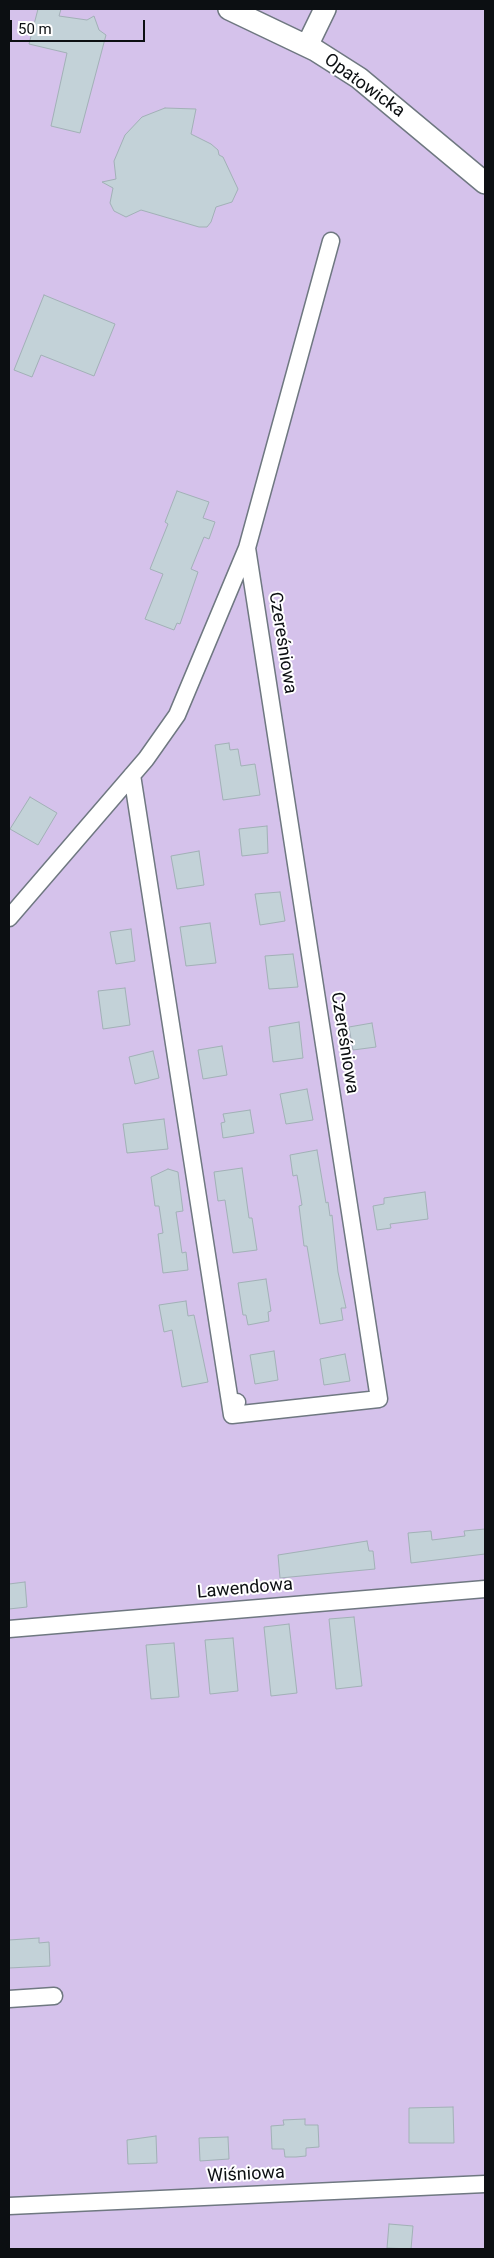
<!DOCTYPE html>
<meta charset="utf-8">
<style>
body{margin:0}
#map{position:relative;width:494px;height:2258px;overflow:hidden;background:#f1f7fd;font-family:Roboto,sans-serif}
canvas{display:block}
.frame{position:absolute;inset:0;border:10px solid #0c0f12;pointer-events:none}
.scale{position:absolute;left:10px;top:20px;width:135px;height:22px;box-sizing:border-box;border:2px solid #0c0f12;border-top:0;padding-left:6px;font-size:15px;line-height:18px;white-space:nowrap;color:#0c0f12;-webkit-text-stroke:4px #fff;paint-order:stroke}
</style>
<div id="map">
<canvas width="494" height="2258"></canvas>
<div class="frame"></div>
<div class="scale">50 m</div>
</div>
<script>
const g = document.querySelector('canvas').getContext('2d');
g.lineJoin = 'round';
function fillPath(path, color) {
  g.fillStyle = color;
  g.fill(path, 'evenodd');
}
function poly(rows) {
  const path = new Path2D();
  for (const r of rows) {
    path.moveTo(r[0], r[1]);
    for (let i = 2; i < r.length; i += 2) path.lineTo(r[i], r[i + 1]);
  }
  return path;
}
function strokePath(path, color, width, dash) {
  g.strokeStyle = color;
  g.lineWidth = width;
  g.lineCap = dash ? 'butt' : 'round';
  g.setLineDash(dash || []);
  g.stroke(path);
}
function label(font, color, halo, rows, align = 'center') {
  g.font = font + ' Roboto,sans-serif';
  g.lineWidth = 4;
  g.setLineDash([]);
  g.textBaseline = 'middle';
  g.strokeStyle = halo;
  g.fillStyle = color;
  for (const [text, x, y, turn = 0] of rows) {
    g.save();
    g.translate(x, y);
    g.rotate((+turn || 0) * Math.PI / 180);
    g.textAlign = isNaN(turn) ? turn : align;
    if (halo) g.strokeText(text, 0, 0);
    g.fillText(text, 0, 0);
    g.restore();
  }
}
const green = poly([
 [9,9,485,9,485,2249,9,2249]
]);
const building = poly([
 [38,9,61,9,59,16,87,20,94,16,99,30,106,35,80,133,51,126,67,53,29,44,38,9],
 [165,108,196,109,191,134,211,144,218,150,219,155,223,157,238,189,232,202,216,207,211,222,207,227,199,227,141,210,126,217,114,211,110,203,113,188,102,182,116,179,114,161,125,135,142,117,165,108],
 [44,295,115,324,94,376,41,355,32,377,14,370,44,295],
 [177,491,209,502,203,518,215,522,209,539,204,537,191,569,198,572,180,624,177,623,174,630,145,619,163,574,150,569,168,524,165,522,177,491],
 [229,743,230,750,238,749,241,766,255,764,260,795,223,800,215,745,229,743],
 [30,797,57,813,38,845,10,829,30,797],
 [267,826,268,853,242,856,239,829,267,826],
 [199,851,204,885,177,889,171,856,199,851],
 [280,892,285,921,260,925,255,894,280,892],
 [210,923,216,963,186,966,180,927,210,923],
 [131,929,135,961,116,964,110,932,131,929],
 [293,954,298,987,269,989,265,956,293,954],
 [125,988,130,1025,103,1029,98,991,125,988],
 [299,1022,303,1058,273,1062,269,1027,299,1022],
 [372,1023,376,1047,353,1050,349,1027,372,1023],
 [222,1046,227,1075,203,1079,198,1050,222,1046],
 [153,1051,159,1078,135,1084,129,1057,153,1051],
 [307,1089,313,1120,286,1124,280,1094,307,1089],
 [250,1110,254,1133,223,1138,221,1123,225,1122,223,1114,250,1110],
 [164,1119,168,1149,127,1153,123,1124,164,1119],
 [317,1150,326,1203,328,1202,330,1216,332,1215,338,1272,346,1308,341,1308,343,1320,320,1324,307,1246,304,1246,299,1206,302,1205,297,1175,293,1176,290,1155,317,1150],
 [242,1168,249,1218,252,1218,257,1250,233,1253,225,1200,218,1201,214,1172,242,1168],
 [168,1169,178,1172,183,1211,176,1212,182,1253,186,1252,188,1270,163,1273,158,1234,163,1233,159,1206,155,1206,151,1177,168,1169],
 [425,1192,428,1219,390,1224,391,1228,377,1230,373,1206,384,1204,384,1198,425,1192],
 [266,1279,271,1311,268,1312,269,1321,248,1325,246,1315,243,1315,238,1283,266,1279],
 [186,1301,188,1316,194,1315,208,1382,182,1387,172,1330,164,1332,159,1305,186,1301],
 [274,1351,278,1380,255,1384,250,1355,274,1351],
 [345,1354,350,1381,324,1385,320,1359,345,1354],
 [485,1529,485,1554,411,1563,408,1533,431,1531,432,1540,465,1536,464,1531,485,1529],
 [367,1541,369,1551,373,1551,375,1569,280,1578,278,1555,367,1541],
 [25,1582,27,1607,9,1609,9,1584,25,1582],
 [354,1617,362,1686,336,1689,329,1619,354,1617],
 [289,1624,297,1693,271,1696,264,1627,289,1624],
 [233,1638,238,1691,210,1694,205,1640,233,1638],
 [174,1643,179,1697,151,1699,146,1645,174,1643],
 [39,1938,39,1943,49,1942,50,1966,9,1968,9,1940,39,1938],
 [453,2107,454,2143,409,2143,409,2108,453,2107],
 [305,2119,305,2125,318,2125,319,2147,306,2148,306,2156,296,2157,285,2157,284,2149,272,2149,271,2126,284,2125,283,2120,305,2119],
 [156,2136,157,2163,128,2164,127,2140,156,2136],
 [228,2137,229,2159,200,2161,199,2138,228,2137],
 [389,2224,413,2226,411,2249,387,2248,389,2224]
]);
const minor = poly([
 [132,775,232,1415],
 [9,918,146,759,177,715,247,548,331,241],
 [237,1402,232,1415,379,1399,247,548],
 [9,1629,485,1589],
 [9,1999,54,1996],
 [9,2206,485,2184]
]);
const tertiary = poly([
 [229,9,315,50,359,78,485,183],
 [307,46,325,9]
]);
const streetNames = [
 ["Opatowicka",364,86,36],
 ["Czereśniowa",282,643,81],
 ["Czereśniowa",344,1043,81],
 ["Lawendowa",245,1589,-5],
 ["Wiśniowa",246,2175,-3]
];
fillPath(green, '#d5c2eb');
fillPath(building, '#c3d2d8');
strokePath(building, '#a2b1b7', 1);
strokePath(minor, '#6f7881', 19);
strokePath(tertiary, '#6f7881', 24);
strokePath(minor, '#fff', 16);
strokePath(tertiary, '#fff', 21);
label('18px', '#0c0f12', '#fff', streetNames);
</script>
